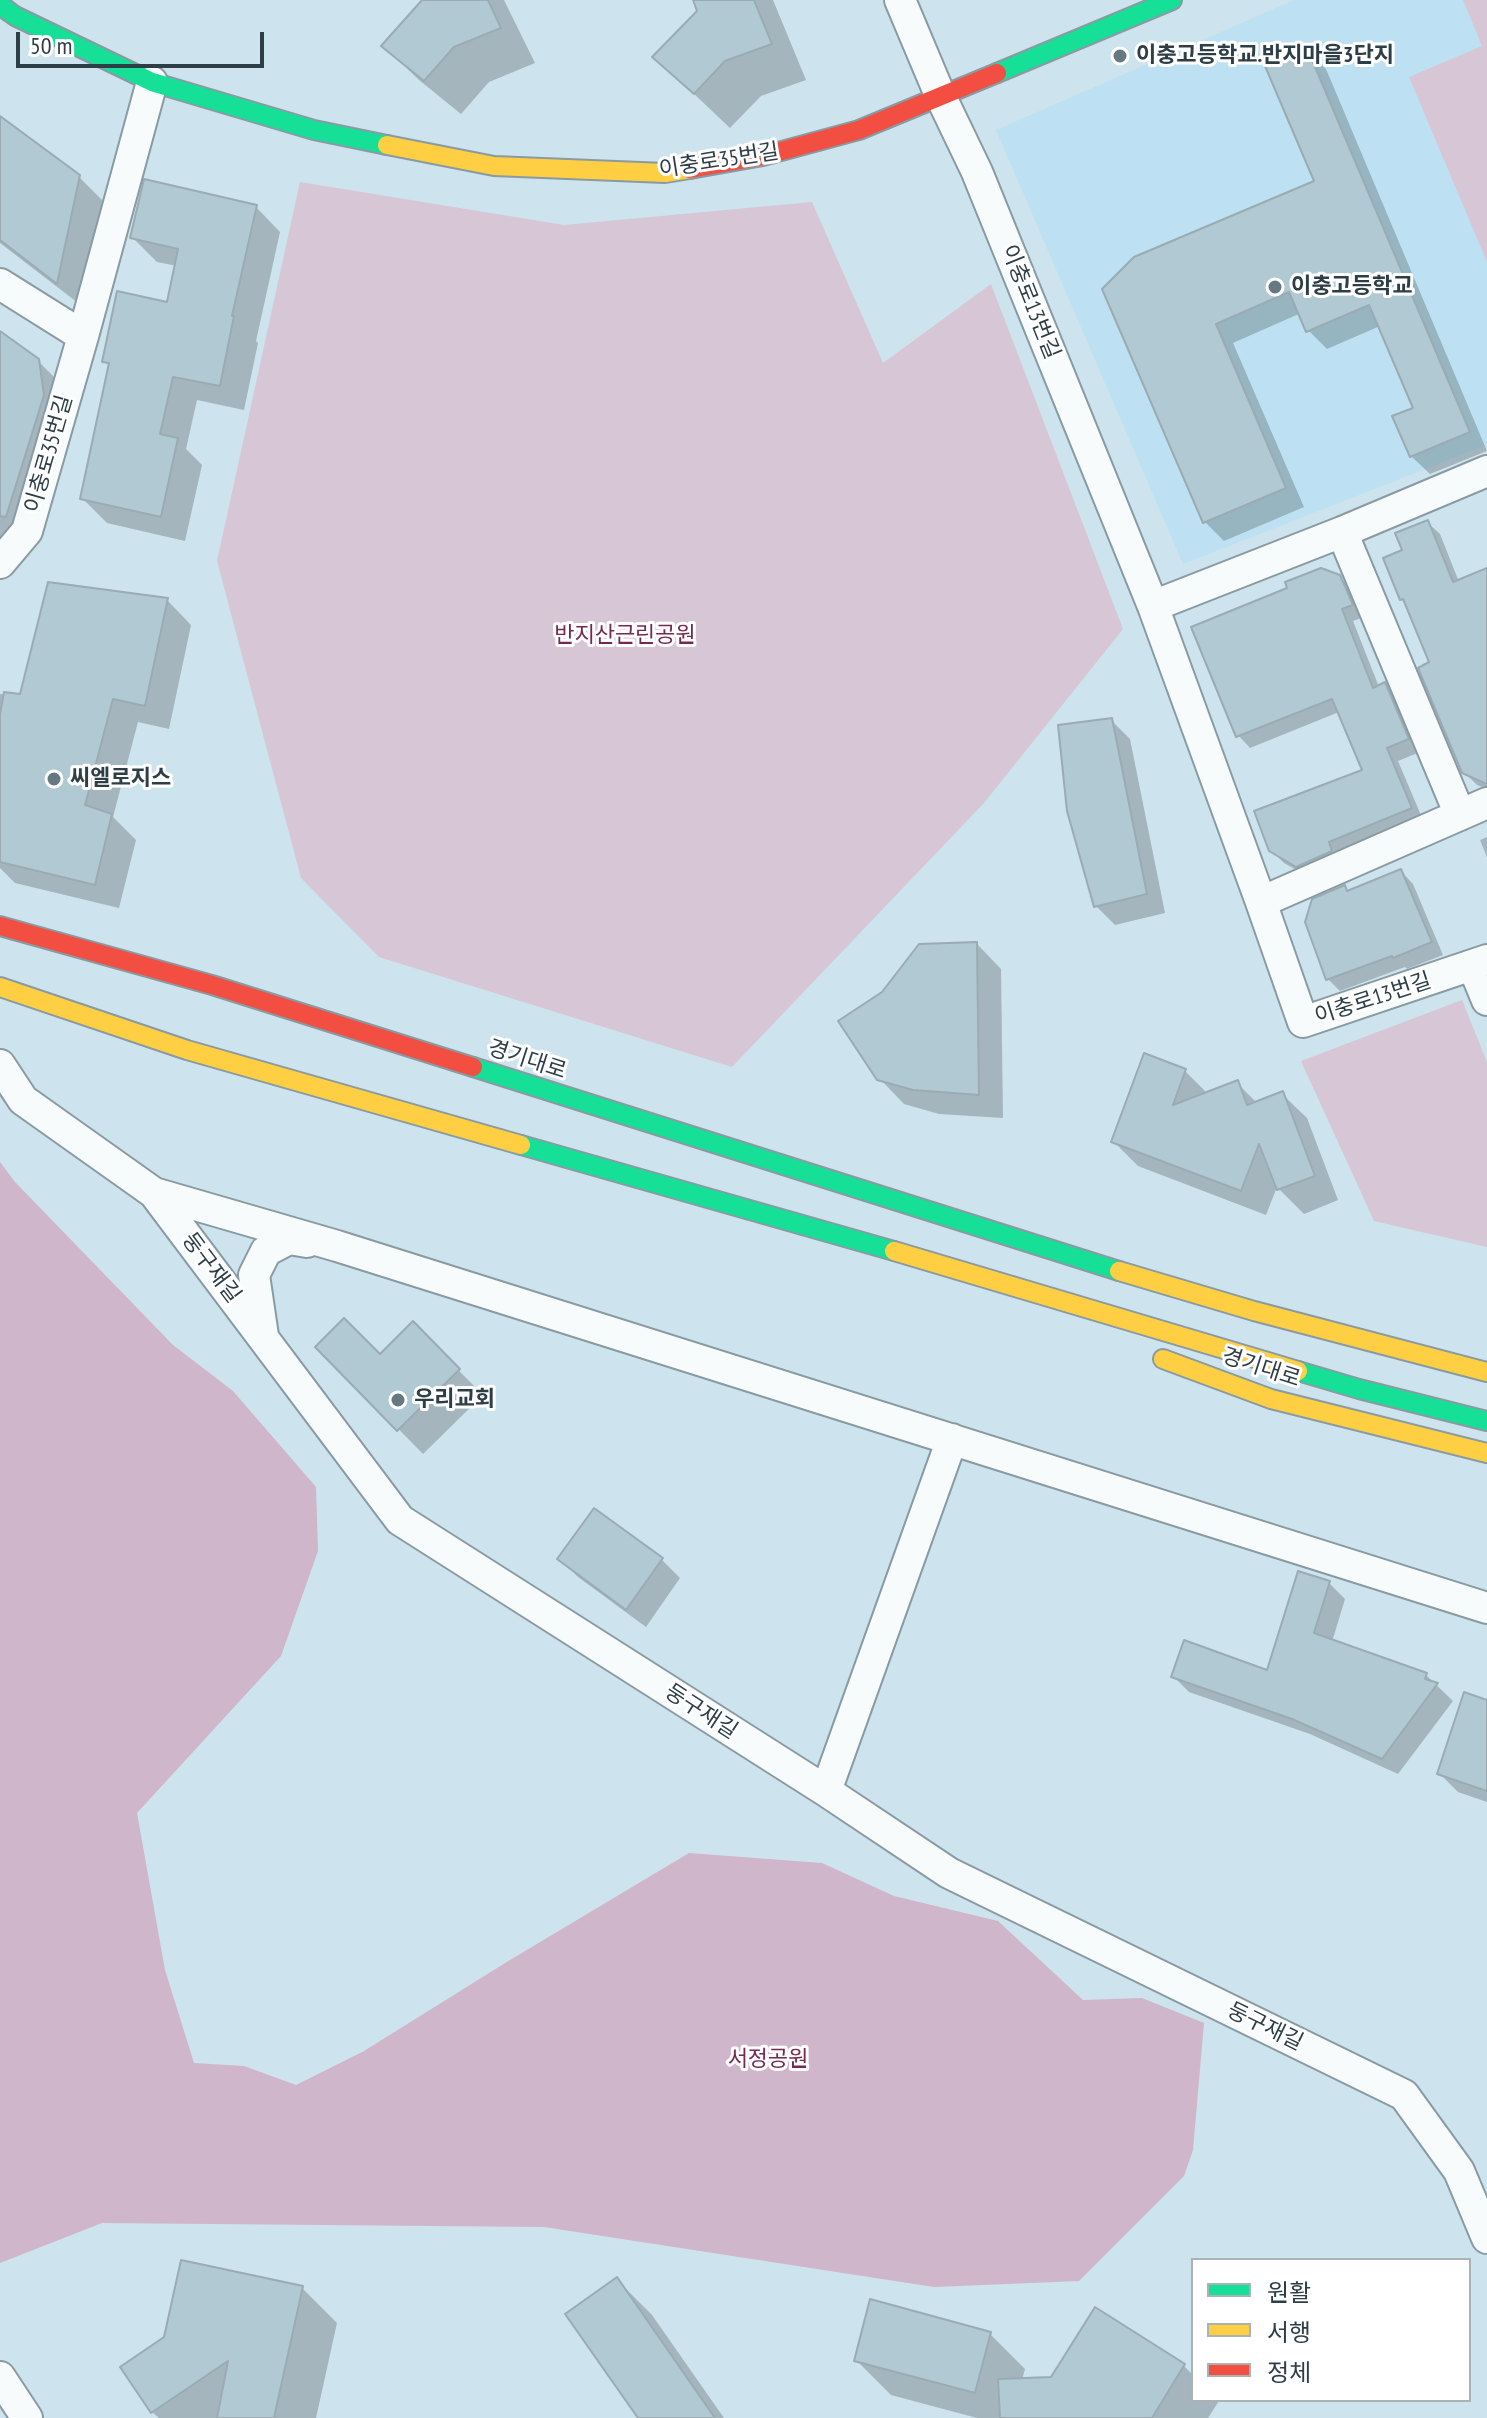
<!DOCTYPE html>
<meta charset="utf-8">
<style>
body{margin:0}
#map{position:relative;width:1487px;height:2418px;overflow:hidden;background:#cde3ed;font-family:"PT Sans Narrow","Noto Sans KR",sans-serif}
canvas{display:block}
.legend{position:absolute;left:1191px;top:2258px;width:280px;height:144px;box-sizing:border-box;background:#fff;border:2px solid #abb2b5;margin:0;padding:10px 14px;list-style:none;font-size:24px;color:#2e3e46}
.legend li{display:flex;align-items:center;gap:16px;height:40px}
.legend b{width:40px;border:2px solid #abb2b5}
.scale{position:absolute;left:16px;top:32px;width:248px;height:36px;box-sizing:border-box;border:4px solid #2e3e46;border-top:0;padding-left:10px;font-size:24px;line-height:28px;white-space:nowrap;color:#2e3e46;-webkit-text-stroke:6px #fff;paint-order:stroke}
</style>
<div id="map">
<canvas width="1487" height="2418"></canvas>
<ul class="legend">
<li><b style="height:10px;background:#16e098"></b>원활</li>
<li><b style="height:10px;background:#ffcf43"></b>서행</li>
<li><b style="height:10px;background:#f24e42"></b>정체</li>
</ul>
<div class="scale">50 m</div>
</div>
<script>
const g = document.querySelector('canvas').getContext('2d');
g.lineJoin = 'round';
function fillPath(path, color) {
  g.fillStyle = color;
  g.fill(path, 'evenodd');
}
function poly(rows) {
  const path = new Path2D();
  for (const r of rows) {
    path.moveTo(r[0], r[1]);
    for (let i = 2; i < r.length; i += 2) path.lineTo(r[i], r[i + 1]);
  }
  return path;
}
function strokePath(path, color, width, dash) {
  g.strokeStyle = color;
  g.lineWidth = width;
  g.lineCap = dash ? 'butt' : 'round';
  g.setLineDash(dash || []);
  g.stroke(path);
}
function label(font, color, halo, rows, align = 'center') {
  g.font = font + ' "PT Sans Narrow","Noto Sans KR",sans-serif';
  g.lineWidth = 6;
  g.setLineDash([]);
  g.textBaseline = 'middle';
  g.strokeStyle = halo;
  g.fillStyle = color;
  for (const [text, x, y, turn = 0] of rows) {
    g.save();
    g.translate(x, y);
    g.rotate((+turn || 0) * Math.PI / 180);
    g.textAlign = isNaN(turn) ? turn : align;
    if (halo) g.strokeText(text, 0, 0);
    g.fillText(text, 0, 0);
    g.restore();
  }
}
const built = poly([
 [1294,0,1487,0,1487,445,1183,564,996,130]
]);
const green = poly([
 [1463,0,1487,0,1487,262,1409,77,1482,46],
 [300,182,564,225,812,202,883,363,991,284,1123,629,984,803,732,1067,379,957,301,878,217,561],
 [1462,1000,1487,1062,1487,1247,1374,1221,1301,1061]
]);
const forest = poly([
 [0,1162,15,1182,173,1345,233,1391,316,1487,318,1551,281,1656,137,1813,165,1970,194,2063,244,2066,296,2085,364,2051,510,1960,689,1853,822,1863,894,1896,998,1921,1083,2000,1142,1998,1204,2023,1193,2150,1184,2176,1079,2281,934,2287,544,2227,102,2223,0,2263]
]);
const shadow = poly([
 [425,0,504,0,535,63,489,82,461,114,419,80,384,46],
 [695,0,773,0,806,80,761,96,730,128,655,57,699,12],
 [1307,50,1326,69,1487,451,1430,474,1411,456,1415,409,1380,326,1327,349,1308,330,1301,313,1233,343,1304,507,1224,541,1205,522,1105,290,1316,182],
 [0,118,79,177,104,202,82,306,0,243],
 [256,207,280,232,256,341,258,343,244,410,197,400,186,449,202,465,185,541,107,523,82,498,110,367,105,361,169,304,177,266,157,262,132,237],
 [0,334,37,360,63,386,0,571],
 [1427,522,1440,534,1459,582,1487,570,1487,789,1477,785,1464,772,1432,663,1408,605,1402,599,1404,551],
 [1339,577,1352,589,1364,617,1353,621,1379,687,1385,685,1397,697,1420,752,1398,761,1423,820,1310,878,1284,863,1271,850,1364,771,1339,712,1250,748,1238,735],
 [167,600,191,625,169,729,138,722,113,817,136,840,119,908,15,883,0,868,0,694,21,696],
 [1111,720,1130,739,1165,913,1115,925,1096,906],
 [1487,837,1487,857,1480,840],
 [1401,871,1413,884,1443,955,1407,969,1405,967,1340,991,1328,979,1344,887,1350,893],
 [977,944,1001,969,1003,1118,939,1114,904,1104,879,1078],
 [1184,1070,1208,1094,1237,1083,1257,1103,1282,1094,1307,1118,1338,1200,1304,1214,1277,1187,1266,1215,1138,1166,1113,1141],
 [413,1324,483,1395,423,1454,318,1347,380,1357],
 [560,1559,662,1560,680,1578,646,1627,578,1577],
 [1329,1583,1345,1599,1332,1642,1426,1675,1453,1701,1398,1774,1310,1734,1189,1692,1173,1676,1269,1672],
 [1487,1702,1487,1802,1458,1792,1439,1773],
 [617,2280,652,2315,724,2418,641,2418],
 [302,2288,337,2323,316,2418,159,2418,152,2412],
 [990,2334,1025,2369,1022,2380,1184,2366,1193,2375,1193,2400,1219,2401,1208,2418,977,2418,891,2395,856,2360]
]);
const building = poly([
 [422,0,488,0,501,28,454,47,424,81,381,46,422,0],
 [693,0,754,0,772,44,725,61,694,94,652,57,697,11,693,0],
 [1307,48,1470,432,1410,457,1392,416,1413,408,1369,305,1306,332,1289,292,1216,324,1286,488,1203,523,1102,289,1134,257,1314,181,1265,66,1307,48],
 [0,116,80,175,57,284,0,240,0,116],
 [144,179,257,205,232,316,234,316,220,386,173,377,160,434,178,438,161,517,80,499,109,363,102,362,117,291,167,302,178,249,130,238,144,179],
 [0,331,39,359,44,395,6,517,0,516,0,331],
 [1428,520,1453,582,1487,568,1487,784,1462,773,1418,668,1429,662,1403,599,1400,600,1383,558,1402,550,1395,533,1428,520],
 [1321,568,1340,575,1353,605,1342,609,1373,688,1385,682,1409,739,1387,748,1412,808,1329,842,1332,851,1296,867,1269,851,1254,811,1362,770,1332,699,1236,737,1191,627,1287,588,1285,582,1321,568],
 [48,582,168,598,145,706,113,699,85,805,112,814,95,885,0,862,0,714,4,692,20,694,48,582],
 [1112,718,1147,894,1094,907,1067,811,1058,725,1112,718],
 [1401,869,1432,942,1393,958,1392,956,1326,980,1305,922,1312,899,1345,885,1347,891,1401,869],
 [977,942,979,1095,913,1090,877,1080,838,1021,882,992,919,944,977,942],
 [1144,1053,1186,1069,1173,1105,1238,1080,1247,1105,1283,1091,1315,1176,1277,1190,1259,1144,1241,1191,1111,1142,1144,1053],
 [344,1318,380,1354,413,1321,460,1369,397,1431,315,1347,344,1318],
 [594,1508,663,1558,626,1610,557,1559,594,1508],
 [1298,1571,1330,1581,1314,1633,1427,1673,1425,1679,1438,1683,1382,1759,1292,1719,1171,1677,1184,1640,1267,1670,1298,1571],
 [1464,1692,1487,1700,1487,1791,1437,1774,1464,1692],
 [181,2260,303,2286,274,2418,217,2418,228,2361,151,2413,120,2367,164,2337,181,2260],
 [617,2277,715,2418,638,2418,565,2314,617,2277],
 [870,2299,991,2332,975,2393,854,2361,870,2299],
 [1095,2307,1185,2364,1152,2418,1000,2418,998,2379,1051,2377,1095,2307]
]);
const street = poly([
 [900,0,940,95,977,172,1153,606,1261,902,1303,1022,1487,960],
 [0,284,83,336,27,531,0,563],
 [83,336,152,82],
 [1342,532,1460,815],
 [1153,606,1342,532,1487,471],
 [1261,902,1487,803],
 [1473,966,1487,1000],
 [0,1065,23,1100,154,1193,400,1520,826,1791,949,1873,1404,2095,1459,2171,1487,2238],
 [154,1193,337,1246,1487,1608],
 [263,1336,254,1275,266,1251,289,1239,307,1242],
 [826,1791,952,1439],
 [0,2377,27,2418]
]);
const fast = poly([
 [0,5,15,16,152,82,314,130,387,145],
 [997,73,1172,0],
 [473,1067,1119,1271],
 [521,1145,894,1251],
 [1298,1371,1359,1389,1487,1421]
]);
const slow = poly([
 [387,145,494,166,665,173,690,169],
 [0,987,187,1050,521,1145],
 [894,1251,1298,1371],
 [1119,1271,1254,1311,1487,1372],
 [1163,1359,1271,1399,1487,1453]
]);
const jam = poly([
 [690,169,763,156,859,130,997,73],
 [0,926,212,985,473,1067]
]);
const markers = [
 [1120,56,8,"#667880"],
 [1275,287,8,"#667880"],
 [54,779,8,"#667880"],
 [398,1400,8,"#667880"]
];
const poiNames = [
 ["이충고등학교.반지마을3단지",1136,56],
 ["이충고등학교",1291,287],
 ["씨엘로지스",70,779],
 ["우리교회",414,1400]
];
const streetNames = [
 ["이충로35번길",719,161,-9],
 ["이충로13번길",1030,302,68],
 ["이충로35번길",49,454,-74],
 ["이충로13번길",1373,999,-18],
 ["경기대로",527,1060,18],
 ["둥구재길",211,1268,53],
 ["경기대로",1261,1368,18],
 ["둥구재길",701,1712,33],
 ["둥구재길",1265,2027,26]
];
const parkNames = [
 ["반지산근린공원",625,636],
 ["서정공원",768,2060]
];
fillPath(built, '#bde1f2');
fillPath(green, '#d7c6d6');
fillPath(forest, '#d0b6ca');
fillPath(shadow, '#0003');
fillPath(building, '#b1c9d3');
strokePath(building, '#9aabb3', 2);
strokePath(street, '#899aa2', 34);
strokePath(fast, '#899aa2', 22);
strokePath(slow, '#899aa2', 22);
strokePath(jam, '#899aa2', 22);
strokePath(street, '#f8fbfc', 30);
strokePath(fast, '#16e098', 18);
strokePath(slow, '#ffcf43', 18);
strokePath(jam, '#f24e42', 18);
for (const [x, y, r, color] of markers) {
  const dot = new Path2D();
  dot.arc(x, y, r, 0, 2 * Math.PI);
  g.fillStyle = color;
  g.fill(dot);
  strokePath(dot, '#fff', 3);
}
label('bold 22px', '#2e3e46', '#fff', poiNames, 'left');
label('22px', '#2e3e46', '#fff', streetNames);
label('22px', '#75294f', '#fff', parkNames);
</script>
